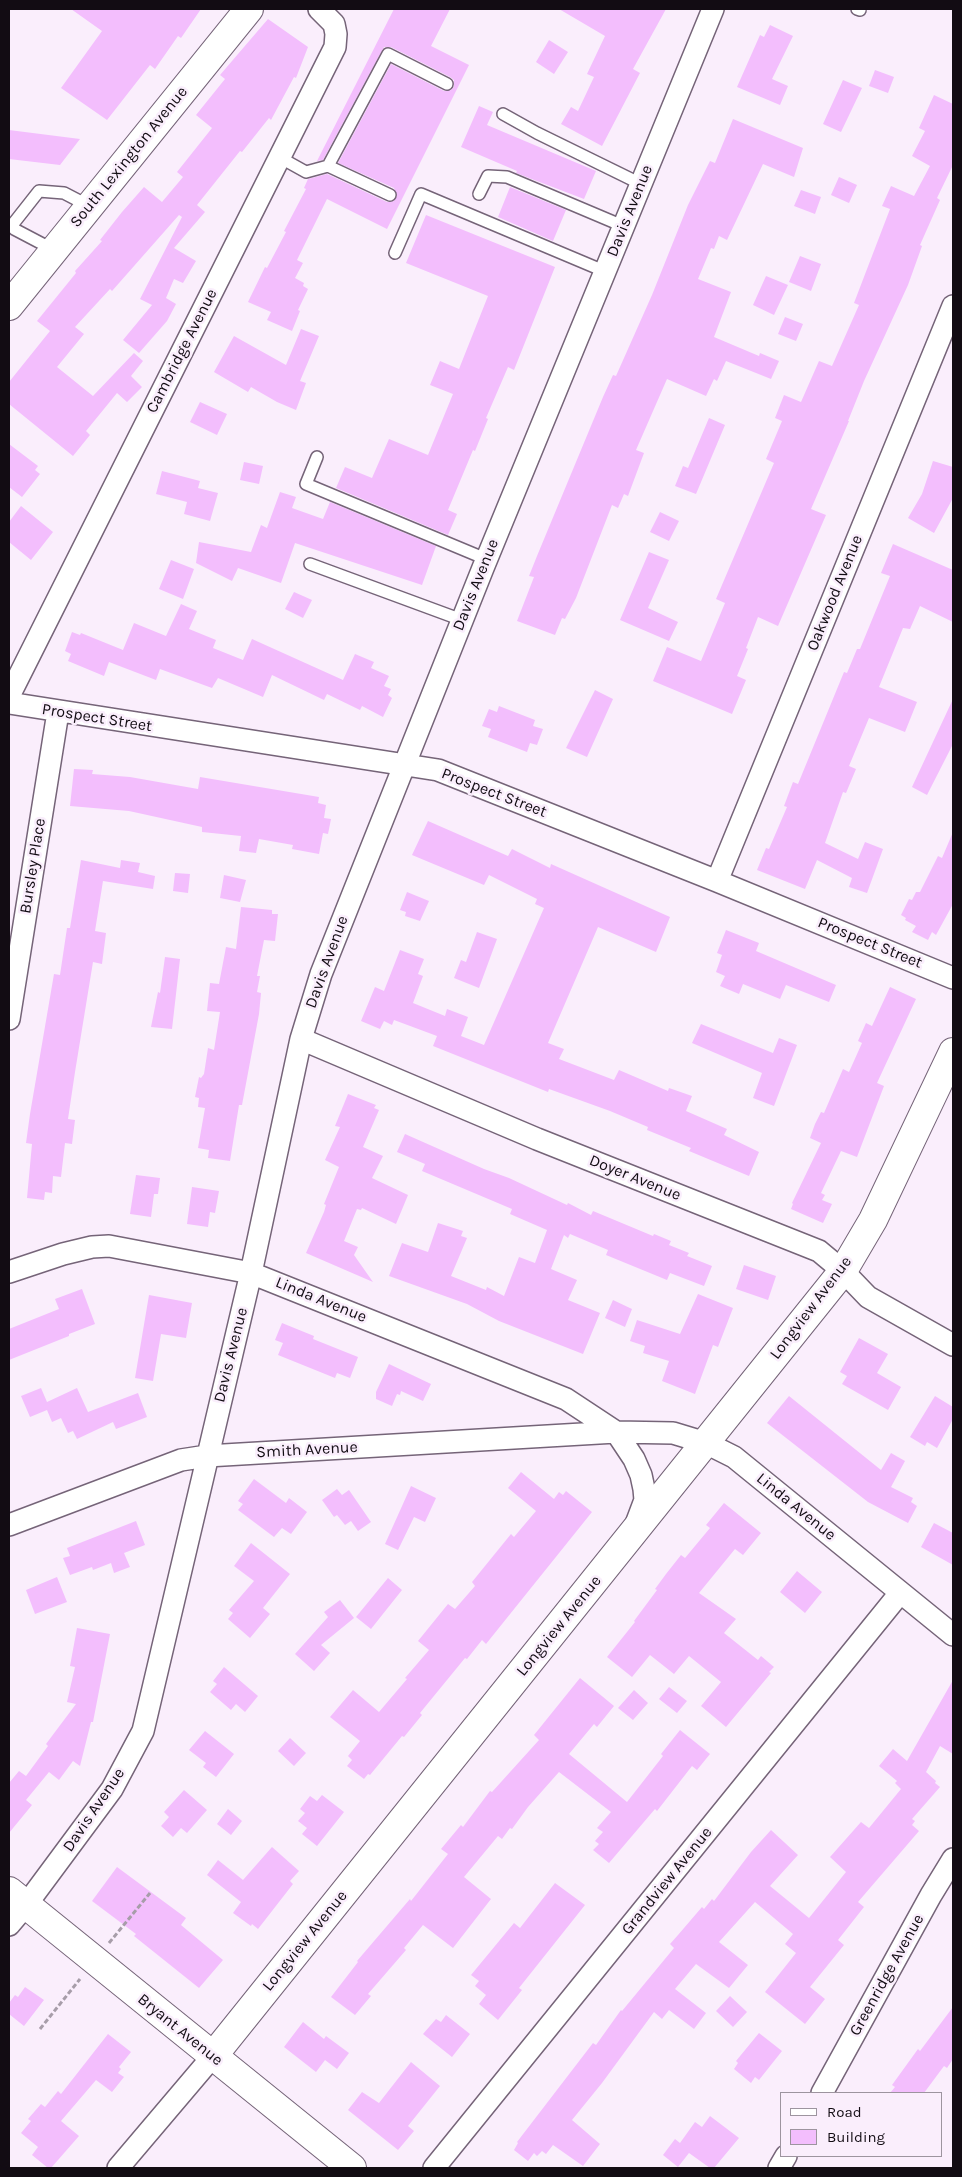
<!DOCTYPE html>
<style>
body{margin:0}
#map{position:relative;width:962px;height:2177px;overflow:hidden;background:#faeefc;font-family:Karla,sans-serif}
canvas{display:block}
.frame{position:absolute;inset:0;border:10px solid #120c13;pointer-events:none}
.legend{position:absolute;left:780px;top:2092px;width:162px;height:65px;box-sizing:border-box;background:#faeefc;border:1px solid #9d949f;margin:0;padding:6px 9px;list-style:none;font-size:15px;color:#120c13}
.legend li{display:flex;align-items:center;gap:10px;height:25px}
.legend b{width:25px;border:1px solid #9d949f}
</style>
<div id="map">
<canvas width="962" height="2177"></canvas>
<div class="frame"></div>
<ul class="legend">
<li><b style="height:6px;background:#fff"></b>Road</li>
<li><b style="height:14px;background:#f3befd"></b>Building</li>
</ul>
</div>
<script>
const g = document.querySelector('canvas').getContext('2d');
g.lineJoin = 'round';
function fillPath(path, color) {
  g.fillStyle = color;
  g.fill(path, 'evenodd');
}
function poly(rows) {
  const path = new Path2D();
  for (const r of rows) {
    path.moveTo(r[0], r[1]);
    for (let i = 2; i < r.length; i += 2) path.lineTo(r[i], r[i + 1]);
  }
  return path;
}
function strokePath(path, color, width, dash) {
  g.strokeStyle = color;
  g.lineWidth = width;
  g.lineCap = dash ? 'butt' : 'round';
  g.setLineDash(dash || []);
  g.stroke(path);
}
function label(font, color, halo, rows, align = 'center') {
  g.font = font + ' Karla,sans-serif';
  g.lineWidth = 5;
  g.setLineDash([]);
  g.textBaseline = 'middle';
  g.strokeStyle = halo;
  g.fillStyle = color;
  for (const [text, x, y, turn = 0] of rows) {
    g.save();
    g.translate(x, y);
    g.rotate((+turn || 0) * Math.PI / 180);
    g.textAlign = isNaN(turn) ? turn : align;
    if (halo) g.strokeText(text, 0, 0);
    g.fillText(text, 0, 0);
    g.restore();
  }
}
const building = poly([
 [71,9,201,9,181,38,178,36,155,69,150,65,107,120,61,88,102,31],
 [394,9,450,9,431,46,469,65,387,229,327,199,297,260,303,263,295,278,304,283,303,286,308,289,298,310,300,311,292,331,267,320,271,312,248,302,265,267,267,268,286,232,284,231,306,189,304,188,308,179,327,174,387,202,394,201,397,195,394,188,338,163,391,64,444,91,451,90,454,87,454,80,450,77,391,47,384,47,323,160,317,161],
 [559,9,666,9,633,69,640,73,602,146,561,124,571,107,578,111,594,77,587,74,605,36],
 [268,19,308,47,296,78,294,77,271,120,269,118,242,152,240,151,197,205,205,212,174,248,196,261,183,283,174,279,166,298,176,304,167,321,139,353,123,340,152,305,140,299,182,217,179,215,112,291,110,289,75,327,84,334,57,367,93,396,134,353,143,361,131,376,142,387,127,402,117,393,86,431,90,435,73,456,9,404,9,382,50,331,37,321,76,273,75,271,102,241,100,240,122,212,144,187,162,202,183,177,177,172,212,128,196,115,225,79,220,75],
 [770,25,793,36,772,79,788,86,780,105,737,87,760,35,764,37],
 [549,40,568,52,554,74,536,62],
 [875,70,894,77,888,93,869,86],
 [843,80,862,88,841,132,823,124],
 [934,95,953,104,953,165,937,198,940,200,920,245,922,246,908,285,864,381,848,421,849,421,811,509,826,515,778,626,758,617,746,648,748,649,737,676,746,680,732,714,653,681,667,647,701,661,725,603,716,599,774,463,766,459,782,421,775,418,784,395,801,402,819,361,832,366,859,305,854,303,890,209,882,206,891,186,914,196,930,166,912,156,925,131,919,128],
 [479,106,493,112,487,125,596,171,584,199,516,173,517,171,461,147],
 [733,119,803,148,794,177,763,164,727,240,719,236,714,249,711,248,698,279,731,292,714,337,759,356,760,353,779,361,771,379,726,361,717,381,714,379,706,396,667,379,636,450,644,453,628,496,624,494,618,508,612,505,576,598,565,619,562,618,555,635,517,621,534,577,529,576,537,556,603,397,613,375,616,376,652,295,688,205,710,161,715,163],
 [9,130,80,139,60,165,9,159],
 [839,177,857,185,849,203,831,195],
 [510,187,566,210,553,241,498,217],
 [801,190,821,197,815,214,794,206],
 [426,215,555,267,514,370,508,367,486,418,488,419,475,451,473,450,448,510,457,514,448,535,336,488,345,467,372,478,389,439,428,455,453,394,430,385,440,361,459,369,488,296,406,263],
 [800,256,821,264,811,291,789,282],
 [766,276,788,285,774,315,753,305],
 [785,317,803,324,796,341,778,334],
 [301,329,319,336,300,381,306,383,296,410,277,402,251,387,248,392,214,372,234,336,286,365],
 [200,402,227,414,217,435,190,422],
 [709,418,725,425,696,494,675,486,683,466,688,468],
 [9,444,38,466,35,470,40,474,22,497,9,487],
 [933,461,953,467,953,498,934,533,908,518,922,494],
 [244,462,263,466,259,484,240,480],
 [162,471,200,481,198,488,218,493,210,521,184,514,187,502,156,494],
 [280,492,296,497,292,508,323,519,330,502,436,546,422,585,295,543,281,583,238,568,232,581,196,563,199,542,251,552,261,525,267,528],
 [21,506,53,532,31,560,9,542,9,522],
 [660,512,679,521,669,541,650,532],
 [893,544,953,570,953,622,920,606,910,629,903,628,879,687,917,702,905,732,869,718,849,766,856,769,846,793,843,792,825,843,858,859,865,842,883,849,867,893,849,887,852,878,817,860,805,889,757,870,766,848,769,849,787,807,784,806,793,782,798,784,844,672,847,673,857,649,860,649,890,576,881,573],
 [649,552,669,560,648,608,678,622,669,641,620,620],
 [171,560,194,569,183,599,159,589],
 [294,592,312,600,303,618,285,609],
 [181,604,197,611,189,629,216,640,213,648,243,660,252,639,343,680,355,654,374,662,371,668,389,676,384,686,391,689,388,695,392,698,383,717,362,706,360,710,327,694,324,700,272,675,263,697,218,678,212,688,160,669,156,680,109,662,104,676,68,661,71,654,65,651,72,632,80,635,81,633,123,650,134,623,166,636],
 [595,690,613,699,587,757,566,748],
 [953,699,953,744,927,795,912,787],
 [499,706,535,720,533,726,543,729,537,745,530,743,527,752,488,737,491,729,482,726,489,709,497,712],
 [74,769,93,770,92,774,130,777,198,789,200,777,319,797,318,803,326,805,324,818,331,819,328,834,323,833,319,854,292,849,293,845,259,839,256,853,239,851,241,836,202,832,202,827,129,811,70,806],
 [428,821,508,856,512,849,550,868,551,864,670,917,656,952,598,927,548,1043,564,1049,559,1059,614,1080,619,1070,668,1091,669,1088,692,1096,686,1111,727,1129,724,1135,759,1152,749,1176,689,1151,691,1148,647,1130,648,1127,610,1111,549,1089,548,1092,433,1046,437,1036,394,1020,392,1025,384,1021,380,1029,361,1021,375,987,384,991,400,950,424,959,418,974,423,976,413,1003,445,1016,447,1009,468,1017,461,1036,484,1045,544,908,535,904,537,899,489,875,484,885,412,855],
 [953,832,953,904,936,935,932,932,928,940,912,932,916,926,905,920,906,918,901,915,909,899,912,900,916,892,920,892,938,856,942,858],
 [81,860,120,868,121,860,140,863,138,872,155,876,153,889,103,881,95,931,106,933,102,964,93,962,75,1072,68,1119,75,1120,72,1144,65,1143,61,1177,53,1176,52,1193,45,1192,44,1200,27,1198,32,1144,26,1143,30,1114,54,974,60,975,67,928,70,928],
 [175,873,190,874,188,893,173,891],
 [224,875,246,880,240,902,220,898],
 [407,892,429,901,420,921,405,916,406,912,400,910],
 [241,907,272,910,272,914,278,914,275,941,264,940,257,976,260,976,257,992,261,993,259,1014,242,1105,239,1105,230,1161,208,1158,209,1150,198,1148,205,1108,198,1107,199,1098,195,1097,199,1077,201,1078,204,1074,208,1048,214,1050,220,1012,207,1011,210,983,219,984,226,947,236,949],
 [726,930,759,943,756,951,836,985,829,1002,786,985,780,999,743,984,739,994,720,986,725,976,716,972,722,955,717,953],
 [477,932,497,939,479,988,454,978,461,960,466,962],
 [165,957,180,959,172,1029,151,1027,158,992,160,993],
 [890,987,916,999,877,1083,884,1086,857,1157,841,1151,821,1193,825,1195,822,1200,832,1204,823,1223,791,1209,793,1204,792,1203,821,1143,810,1138,815,1124,821,1112,824,1113,843,1069,849,1072,862,1043,858,1041,866,1023,872,1026],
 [701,1024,773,1053,779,1038,797,1045,774,1106,753,1098,762,1073,692,1043],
 [348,1094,376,1105,374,1108,379,1110,363,1147,383,1156,372,1178,408,1195,396,1224,362,1208,361,1210,357,1209,344,1241,358,1247,354,1255,373,1282,306,1253,324,1212,326,1205,324,1204,339,1167,325,1160,340,1127,335,1126],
 [405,1134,484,1169,509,1178,567,1205,568,1203,591,1215,593,1211,653,1236,654,1234,671,1241,669,1245,689,1253,687,1256,712,1266,704,1286,670,1273,667,1280,606,1255,608,1250,570,1234,568,1238,564,1235,551,1269,577,1280,568,1300,600,1313,583,1354,499,1321,467,1304,389,1276,402,1243,428,1252,438,1223,463,1231,461,1236,467,1238,451,1276,486,1290,487,1287,504,1296,519,1257,535,1263,547,1230,510,1214,512,1209,422,1171,425,1164,397,1152],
 [136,1175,160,1178,158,1194,154,1194,151,1217,130,1214],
 [192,1187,219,1191,215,1213,210,1212,208,1227,187,1224],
 [744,1265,776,1276,768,1300,736,1289],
 [82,1289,95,1324,69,1334,69,1336,9,1360,9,1329,59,1309,55,1299],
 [698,1294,733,1308,718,1347,713,1345,695,1394,662,1381,669,1361,643,1353,645,1346,630,1341,637,1320,680,1334],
 [149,1295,192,1303,186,1338,161,1334,153,1381,135,1378],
 [613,1300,632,1309,625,1327,605,1318],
 [282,1323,314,1336,313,1339,358,1357,350,1378,337,1373,335,1378,278,1355,283,1343,275,1340],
 [859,1338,888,1354,877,1373,901,1387,888,1410,842,1384,847,1376,840,1372],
 [389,1364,431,1384,423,1401,401,1391,400,1395,397,1394,392,1406,376,1399,376,1392],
 [41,1388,47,1402,77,1388,88,1412,138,1393,147,1417,116,1429,113,1422,77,1439,73,1431,68,1433,61,1418,52,1422,47,1410,30,1417,21,1396],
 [789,1396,881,1470,891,1453,905,1461,891,1487,913,1498,911,1502,917,1506,908,1523,868,1502,767,1423],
 [935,1396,953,1407,953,1419,937,1448,927,1442,925,1446,910,1437],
 [521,1472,554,1499,559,1492,563,1495,566,1491,592,1512,486,1644,482,1640,467,1659,465,1658,420,1713,422,1715,404,1737,402,1736,370,1775,368,1774,364,1779,347,1766,352,1760,348,1756,360,1741,330,1717,353,1690,379,1712,407,1679,405,1678,429,1650,418,1641,448,1604,455,1609,475,1586,472,1582,511,1534,514,1537,536,1511,508,1488],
 [254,1479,286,1503,289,1498,307,1512,291,1534,282,1528,274,1537,238,1510,243,1504,238,1501],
 [411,1486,436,1498,425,1522,414,1517,398,1550,385,1544],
 [337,1489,342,1495,349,1490,371,1522,358,1531,351,1521,345,1525,337,1515,334,1517,322,1500],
 [724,1503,761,1533,743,1555,735,1549,699,1593,736,1619,724,1633,758,1660,761,1656,774,1667,769,1672,771,1673,726,1727,701,1706,721,1682,689,1656,674,1674,650,1655,632,1677,607,1657,635,1622,634,1621,657,1590,655,1589,666,1574,681,1555,685,1558,710,1528,706,1525],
 [136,1521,145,1545,124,1553,130,1567,114,1573,111,1563,93,1570,92,1567,70,1575,63,1558,70,1556,67,1548],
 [934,1523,953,1533,953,1565,921,1547],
 [251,1543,290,1574,263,1608,270,1614,250,1638,228,1619,233,1613,229,1610,254,1581,234,1566],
 [797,1571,822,1592,805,1613,780,1592],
 [57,1577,67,1602,35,1614,26,1590],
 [388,1578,402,1590,371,1629,356,1617],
 [340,1600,354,1618,321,1645,330,1653,314,1671,295,1654,328,1617,324,1612],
 [77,1628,110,1634,93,1722,91,1722,80,1766,73,1761,59,1780,49,1772,26,1800,32,1805,9,1833,9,1783,19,1771,26,1776,48,1746,46,1744,76,1704,67,1702,75,1667,70,1666],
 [224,1667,258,1696,245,1712,236,1704,231,1710,210,1692,217,1684,213,1681],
 [580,1678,614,1706,597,1727,594,1724,569,1754,627,1802,663,1756,661,1754,680,1730,710,1754,697,1770,692,1766,657,1811,655,1809,609,1863,593,1850,599,1844,595,1841,603,1832,597,1828,611,1812,559,1772,528,1807,512,1829,510,1828,502,1839,498,1836,464,1877,491,1899,453,1948,423,1925,404,1948,406,1950,368,1994,371,1996,355,2015,331,1997,358,1962,357,1961,410,1899,411,1901,448,1854,441,1849,461,1825,463,1827,490,1791,492,1792,539,1740,534,1735],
 [953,1680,953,1754,940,1746,926,1772,936,1781,935,1783,940,1787,912,1819,915,1821,912,1825,919,1831,858,1902,864,1907,838,1940,844,1945,810,1987,825,1999,805,2024,765,1992,796,1953,785,1944,793,1934,755,1902,719,1942,748,1965,729,1988,696,1964,675,1989,706,2013,694,2029,669,2010,662,2019,654,2012,602,2083,572,2120,600,2144,583,2166,553,2145,546,2154,542,2151,537,2156,534,2153,528,2161,514,2150,518,2143,517,2142,593,2043,596,2045,621,2010,622,2011,674,1948,670,1944,678,1935,702,1907,704,1909,712,1899,714,1901,751,1852,771,1830,798,1855,770,1886,809,1918,846,1872,830,1857,861,1822,869,1828,901,1789,895,1783,897,1781,879,1766,893,1749,907,1761],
 [669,1687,687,1701,677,1713,659,1699],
 [634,1690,648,1703,633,1720,618,1708],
 [205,1731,234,1754,216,1777,203,1767,206,1763,189,1750],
 [290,1738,306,1753,294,1766,278,1751],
 [184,1790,207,1810,187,1833,181,1828,173,1837,161,1826,169,1817,164,1812],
 [322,1795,344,1812,317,1846,302,1834,307,1828,298,1821,305,1813,300,1809,310,1796,317,1801],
 [228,1809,242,1821,231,1835,217,1824],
 [272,1847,299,1871,290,1881,293,1884,258,1929,252,1924,251,1926,233,1913,241,1902,207,1875,218,1860,243,1880],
 [117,1867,186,1918,181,1925,223,1960,199,1988,134,1936,136,1934,92,1901],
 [555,1883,585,1905,519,1988,522,1990,498,2020,479,2004,486,1995,475,1986,479,1981,471,1975,514,1923,520,1928],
 [25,1987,44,2000,24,2026,9,2014,9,2003,15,1995,18,1997],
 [730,1996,747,2012,733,2027,716,2011],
 [953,2007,953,2059,947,2068,944,2066,924,2093,890,2093,895,2087,892,2085,918,2049,920,2051],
 [446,2015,470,2034,452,2057,423,2034,436,2019,441,2022],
 [303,2022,324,2039,326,2036,349,2053,337,2069,325,2060,316,2072,284,2047],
 [759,2033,782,2051,759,2080,755,2077,751,2083,734,2069,738,2063,736,2061],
 [108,2034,131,2052,119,2067,121,2069,118,2073,124,2077,112,2092,96,2080,61,2121,79,2136,51,2168,48,2168,32,2155,38,2147,21,2133,31,2121,28,2119,41,2104,45,2107,58,2091,61,2094],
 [411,2062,440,2086,408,2126,414,2131,398,2150,348,2110,362,2092,379,2103],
 [710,2116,739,2138,714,2168,710,2168,689,2153,678,2167,663,2155,675,2139,680,2143,695,2122,702,2127]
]);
const path = poly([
 [109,1943,150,1893],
 [40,2029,80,1979]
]);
const lane = poly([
 [857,9,860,10],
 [503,114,537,133,641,184],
 [279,157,306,172,328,166,390,195],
 [328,166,388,54,447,84],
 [479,194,488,176,507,177,623,226],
 [54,250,14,229,13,224,39,191,64,193,89,206],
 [395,253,421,194,604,271],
 [317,457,306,484,486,559],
 [310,564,462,620]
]);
const street = poly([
 [9,696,335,47,336,34,334,24,319,9],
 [9,703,438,770,717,881,953,978],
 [717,881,953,306],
 [9,1019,58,712],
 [301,1039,537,1139,819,1251,843,1271,868,1297,953,1345],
 [9,1272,63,1254,92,1247,109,1246,251,1273,566,1399,616,1432,673,1433,706,1443,734,1457,953,1635],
 [9,1525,181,1460,207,1456,616,1432,634,1459,641,1475,644,1489,645,1500,636,1524],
 [9,1925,26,1905,112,1789,143,1731,251,1273,301,1039,321,974,483,568,713,9],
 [822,2093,931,1895,953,1859],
 [118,2168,213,2056],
 [434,2168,900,1593],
 [779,2168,786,2156]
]);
const secondary = poly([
 [9,306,249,9],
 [9,1891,352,2168],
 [213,2056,843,1271,873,1220,953,1052]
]);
const streetNames = [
 ["South Lexington Avenue",129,157,-51],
 ["Davis Avenue",630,211,-68],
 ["Cambridge Avenue",182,351,-63],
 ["Davis Avenue",476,585,-68],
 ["Oakwood Avenue",835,593,-68],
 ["Prospect Street",97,718,9],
 ["Prospect Street",494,793,21],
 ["Bursley Place",33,866,-81],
 ["Prospect Street",870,943,22],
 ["Davis Avenue",327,962,-70],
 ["Doyer Avenue",635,1178,22],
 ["Linda Avenue",321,1300,22],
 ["Longview Avenue",811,1308,-53],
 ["Davis Avenue",231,1355,-76],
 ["Smith Avenue",307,1450,-3],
 ["Linda Avenue",796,1507,39],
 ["Longview Avenue",559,1626,-51],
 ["Davis Avenue",94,1810,-56],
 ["Grandview Avenue",667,1881,-51],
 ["Longview Avenue",305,1941,-51],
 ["Greenridge Avenue",887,1975,-61],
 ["Bryant Avenue",180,2030,39]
];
fillPath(building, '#f3befd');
strokePath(lane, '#756478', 14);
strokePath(street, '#756478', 24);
strokePath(secondary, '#756478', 30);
strokePath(path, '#a79da9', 3, [5, 2.5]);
strokePath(lane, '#fff', 11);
strokePath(street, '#fff', 21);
strokePath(secondary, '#fff', 28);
label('16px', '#120c13', '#faeefc', streetNames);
</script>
